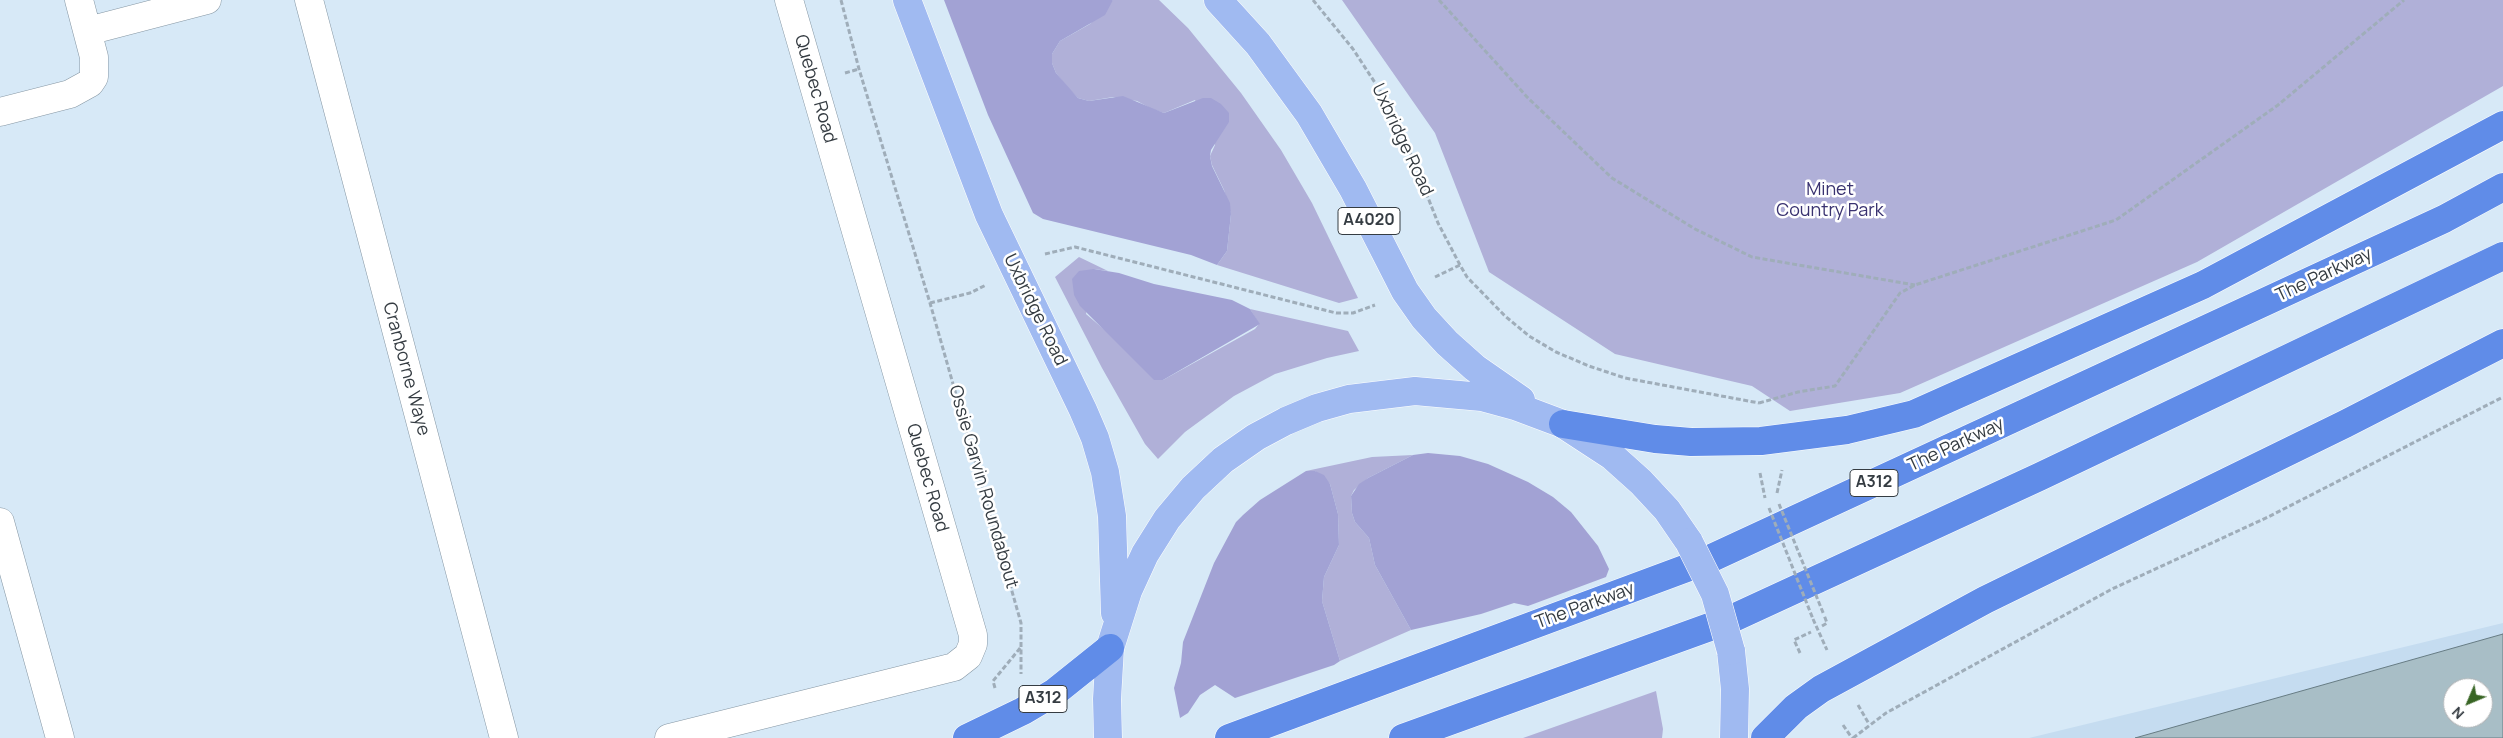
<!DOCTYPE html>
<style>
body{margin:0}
#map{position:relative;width:2503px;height:738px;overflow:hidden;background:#d7e9f7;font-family:Manrope,sans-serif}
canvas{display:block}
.north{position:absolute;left:2443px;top:678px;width:50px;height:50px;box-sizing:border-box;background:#fff;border:1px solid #aeb1b3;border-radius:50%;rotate:225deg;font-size:14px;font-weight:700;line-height:20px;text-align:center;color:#353c42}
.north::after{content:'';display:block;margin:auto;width:18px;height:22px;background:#386524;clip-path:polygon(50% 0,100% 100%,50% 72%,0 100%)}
</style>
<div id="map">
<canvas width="2503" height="738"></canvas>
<div class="north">N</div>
</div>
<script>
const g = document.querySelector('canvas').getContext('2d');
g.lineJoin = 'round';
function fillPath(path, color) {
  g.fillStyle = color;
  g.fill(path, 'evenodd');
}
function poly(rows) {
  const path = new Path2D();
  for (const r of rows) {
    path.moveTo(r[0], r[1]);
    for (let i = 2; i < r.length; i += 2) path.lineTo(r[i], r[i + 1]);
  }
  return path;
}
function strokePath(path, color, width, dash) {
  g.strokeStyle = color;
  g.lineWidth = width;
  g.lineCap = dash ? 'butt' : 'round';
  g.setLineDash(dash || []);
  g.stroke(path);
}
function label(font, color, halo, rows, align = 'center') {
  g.font = font + ' Manrope,sans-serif';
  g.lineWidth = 5;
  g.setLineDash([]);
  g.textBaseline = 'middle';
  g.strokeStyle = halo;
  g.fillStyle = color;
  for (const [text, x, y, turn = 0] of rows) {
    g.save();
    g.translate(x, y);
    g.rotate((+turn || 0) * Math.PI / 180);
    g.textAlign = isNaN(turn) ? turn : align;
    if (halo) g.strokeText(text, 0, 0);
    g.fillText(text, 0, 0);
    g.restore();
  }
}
const built = poly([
 [2503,623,2503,738,2029,738],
 [2453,688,2483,688,2483,718,2453,718]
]);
const green = poly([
 [1113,0,1159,0,1188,28,1241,93,1281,150,1312,203,1358,298,1339,303,1217,265,1227,251,1231,214,1224,190,1212,165,1210,156,1215,145,1195,100,1164,113,1152,109,1137,101,1113,97,1089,101,1078,98,1067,87,1056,73,1052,63,1052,54,1060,41,1090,24],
 [1342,0,2503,0,2503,86,2197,262,1900,393,1790,411,1752,386,1615,354,1489,272,1435,133],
 [1079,257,1108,271,1094,269,1086,314,1163,380,1255,329,1259,324,1250,309,1348,331,1359,351,1327,358,1275,374,1234,396,1185,432,1158,459,1145,444,1102,368,1055,277],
 [1413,455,1368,478,1354,490,1351,496,1352,513,1355,522,1369,538,1375,565,1411,630,1340,661,1322,601,1324,577,1339,545,1338,514,1330,484,1315,471,1306,471,1372,457],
 [1656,691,1663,729,1662,738,1523,738]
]);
const forest = poly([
 [944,0,1113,0,1105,15,1060,41,1052,54,1052,63,1056,73,1078,98,1089,101,1123,96,1164,113,1203,98,1211,98,1221,104,1229,113,1229,122,1211,150,1210,156,1212,166,1230,203,1231,214,1227,251,1217,265,1191,255,1043,219,1033,213,988,115],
 [1094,269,1119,273,1154,284,1232,300,1250,309,1260,324,1163,380,1154,380,1080,306,1074,295,1072,279,1079,271],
 [1428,453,1460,456,1488,464,1528,482,1553,497,1571,512,1598,546,1609,569,1606,577,1528,606,1514,603,1481,614,1411,630,1375,565,1369,538,1355,522,1352,513,1351,496,1359,484,1368,478,1413,455],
 [1306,471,1315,471,1324,475,1330,484,1338,514,1339,545,1324,577,1322,601,1340,661,1334,665,1235,698,1215,685,1200,695,1188,713,1180,718,1174,688,1181,663,1183,642,1214,563,1236,522,1243,515,1260,500]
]);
const building = poly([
 [2503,634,2503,738,2135,738,2503,634],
 [2453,688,2483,688,2483,718,2453,718,2453,688]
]);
const path = poly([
 [841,0,859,69,930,303,1021,623,1021,674],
 [1313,0,1353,49,1383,95,1408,147,1438,223,1460,265,1467,277,1505,316,1529,336,1556,352,1589,366,1625,378,1759,403],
 [1439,0,1528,98,1612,178,1695,229,1752,257,1915,285],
 [845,73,859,69],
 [1045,254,1075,247,1336,313,1353,313,1375,305],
 [1435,277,1460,265],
 [930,303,970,293,986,285],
 [1759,403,1798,392,1835,386,1900,293,1915,285,2116,220,2278,105,2404,0],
 [1760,473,1765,498],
 [1777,493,1782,470],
 [1813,619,1827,650],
 [1822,626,1827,623,1824,615],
 [1800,653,1794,640,1811,632],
 [995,688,993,681,1021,647],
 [1858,705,1869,724],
 [1843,725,1852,738],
 [1853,738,1886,713,2112,589,2268,517,2503,397]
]);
const minor = poly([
 [309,0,504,738],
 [88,31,207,0],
 [0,112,70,94,90,83,94,77,94,57,79,0],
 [0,522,60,738],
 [669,738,954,667,968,656,973,644,973,635,789,0]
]);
const major = poly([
 [907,0,989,215,1083,410,1095,438,1105,472,1112,516,1115,613],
 [1218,0,1258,44,1309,114,1353,189,1405,291,1424,318,1447,343,1475,368,1521,400],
 [1731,651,1735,689,1734,738],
 [1108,738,1107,699,1110,648,1128,591,1145,554,1167,519,1193,488,1223,460,1256,437,1286,421,1317,408,1349,399,1415,391,1482,397,1515,406,1563,424,1612,456,1641,482,1667,510,1689,542]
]);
const highway = poly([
 [1563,424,1655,439,1691,442,1761,441,1847,430,1914,414,2203,285,2503,125],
 [967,738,1023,711,1055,692,1110,648],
 [1229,738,1703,562,2444,219,2503,187],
 [1403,738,1729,620,2039,477,2503,256],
 [1765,738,1796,707,1821,689,1985,600,2345,424,2503,343]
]);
const pathBridge = poly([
 [1779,504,1824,615],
 [1769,508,1813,619]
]);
const majorBridge = poly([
 [1689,542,1715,594,1731,651]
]);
const shields = [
 [1369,221,62],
 [1874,483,48],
 [1043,699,48]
];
const shieldNames = [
 ["A4020",1369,221],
 ["A312",1874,483],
 ["A312",1043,699]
];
const streetNames = [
 ["Quebec Road",815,89,74],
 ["Uxbridge Road",1402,140,65],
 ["The Parkway",2324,275,-25],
 ["Uxbridge Road",1035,310,64],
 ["Cranborne Waye",406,369,75],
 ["The Parkway",1956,445,-25],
 ["Quebec Road",927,478,74],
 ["Ossie Garvin Roundabout",983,487,74],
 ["The Parkway",1585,606,-20]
];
const parkNames = [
 ["Minet",1830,190],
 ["Country Park",1830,211]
];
fillPath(built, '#c5dcf0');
fillPath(green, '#b0b0d8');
fillPath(forest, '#a2a2d4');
fillPath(building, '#a8bec6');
strokePath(building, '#677c84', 1);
strokePath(minor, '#8596a3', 29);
strokePath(major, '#fff', 29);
strokePath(highway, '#fff', 29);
strokePath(path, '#9fadb9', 3, [5, 2.5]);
strokePath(minor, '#fff', 28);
strokePath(major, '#a0baf1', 28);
strokePath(highway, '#608ce8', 28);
strokePath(majorBridge, '#fff', 29, []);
strokePath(pathBridge, '#9fadb9', 3, [5, 2.5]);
strokePath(majorBridge, '#a0baf1', 28);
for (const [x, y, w] of shields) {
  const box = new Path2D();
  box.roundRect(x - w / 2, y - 13.5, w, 27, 4);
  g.fillStyle = '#fff';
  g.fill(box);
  strokePath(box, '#353c42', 1);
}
label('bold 16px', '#353c42', null, shieldNames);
label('18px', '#353c42', '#fff', streetNames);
label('18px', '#393270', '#fff', parkNames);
</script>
